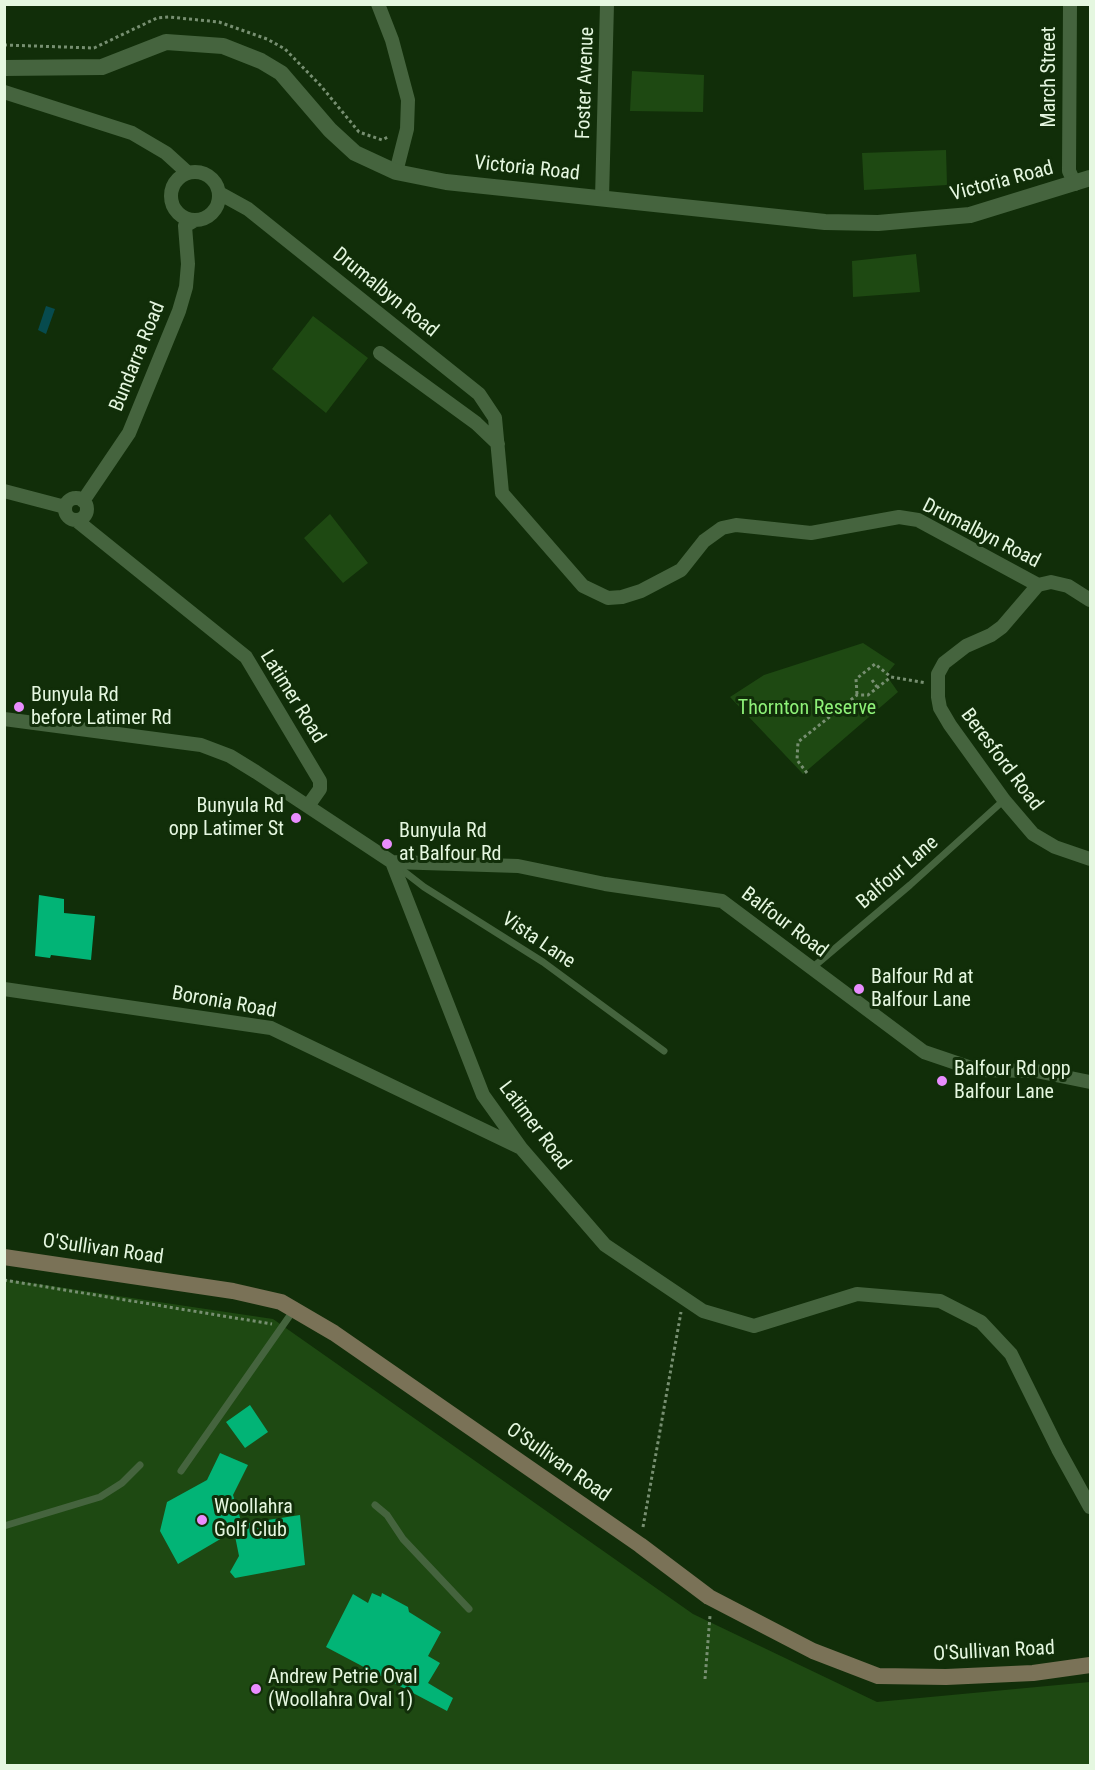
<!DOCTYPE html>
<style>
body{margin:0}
#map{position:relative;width:1095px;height:1770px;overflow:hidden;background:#112e09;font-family:"Roboto Condensed",sans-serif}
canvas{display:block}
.frame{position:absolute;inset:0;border:6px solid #e5f7e0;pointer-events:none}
</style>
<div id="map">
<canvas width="1095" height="1770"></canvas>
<div class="frame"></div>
</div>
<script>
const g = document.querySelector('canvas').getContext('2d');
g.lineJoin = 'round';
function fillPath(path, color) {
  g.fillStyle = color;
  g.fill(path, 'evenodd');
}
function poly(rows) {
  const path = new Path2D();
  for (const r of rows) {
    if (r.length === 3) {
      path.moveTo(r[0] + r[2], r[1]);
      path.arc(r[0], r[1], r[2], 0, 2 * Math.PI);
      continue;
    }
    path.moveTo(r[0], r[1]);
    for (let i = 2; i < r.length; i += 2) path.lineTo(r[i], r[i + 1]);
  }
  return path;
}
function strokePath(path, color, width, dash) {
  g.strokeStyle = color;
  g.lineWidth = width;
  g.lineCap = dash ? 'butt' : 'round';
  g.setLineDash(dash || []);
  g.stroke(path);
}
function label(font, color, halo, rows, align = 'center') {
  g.font = font + ' "Roboto Condensed",sans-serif';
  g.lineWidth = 6;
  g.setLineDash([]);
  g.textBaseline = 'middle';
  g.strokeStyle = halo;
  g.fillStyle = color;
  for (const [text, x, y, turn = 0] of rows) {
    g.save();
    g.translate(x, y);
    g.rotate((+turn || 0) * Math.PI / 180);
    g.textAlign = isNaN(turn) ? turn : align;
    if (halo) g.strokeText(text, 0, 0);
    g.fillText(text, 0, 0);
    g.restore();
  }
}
const green = poly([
 [632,71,704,75,703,112,630,111],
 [946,150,947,185,864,190,862,153],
 [916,254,920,292,853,297,852,261],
 [313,316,368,358,326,413,272,369],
 [330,514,368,563,343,583,304,538],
 [863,643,895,664,886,675,898,692,803,774,730,697,764,675],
 [4,1279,273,1319,693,1614,877,1702,1090,1682,1090,1765,5,1765]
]);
const water = poly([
 [46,306,55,309,46,334,38,330]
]);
const building = poly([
 [39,895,64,899,64,913,95,916,91,960,51,955,50,958,35,956],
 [250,1405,268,1432,245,1448,226,1422],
 [220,1453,248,1465,233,1495,242,1524,300,1515,305,1565,235,1578,230,1572,239,1556,234,1531,178,1564,160,1531,167,1502,207,1480],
 [372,1593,381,1597,382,1593,408,1607,409,1612,441,1632,428,1656,440,1663,428,1683,453,1698,447,1711,326,1647,353,1594,368,1603]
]);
const path = poly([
 [4,45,94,48,157,18,169,17,219,22,267,39,285,49,321,86,359,132,382,140,388,137],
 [872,680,877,687],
 [857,694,856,679,875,664,891,677,926,683],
 [807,773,797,760,798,742,857,695,868,695,891,677],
 [4,1280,272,1324],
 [643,1527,681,1312],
 [705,1679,710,1616]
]);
const service = poly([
 [397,866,424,887,543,962,664,1051],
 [812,968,910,885,1004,800],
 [181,1471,293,1311],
 [375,1505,387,1515,403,1539,469,1609],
 [4,1526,100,1497,122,1483,140,1465]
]);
const minor = poly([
 [378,4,392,40,408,100,407,129,396,172],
 [1070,4,1069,171,1075,184],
 [4,92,132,133,166,153,188,173],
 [195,196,24],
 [219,193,248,209,479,394,495,418,502,493,583,586,608,598,622,597,641,591,681,570,704,541,722,528,736,525,811,533,899,517,918,520,1038,585,1051,582,1068,586,1090,600],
 [602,198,607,4],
 [380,353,476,423,498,444],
 [4,491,65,507],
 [76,509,11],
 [83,501,129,433,179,311,186,287,188,264,185,226,195,220],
 [76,520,246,657,320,781,320,789,308,806],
 [1038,585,1002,627,991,635,966,646,944,663,938,674,938,697,940,708,950,725,1004,800,1033,834,1055,847,1090,859],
 [4,719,201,745,230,756,256,772,392,862,483,1095,521,1148,605,1245,703,1311,754,1326,857,1294,940,1301,981,1322,1011,1354,1058,1449,1090,1507],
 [392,862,518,866,605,884,722,901,924,1052,977,1070,1036,1071,1090,1082],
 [4,989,271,1028,521,1148]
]);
const tertiary = poly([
 [4,68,102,67,166,42,223,46,261,61,281,73,330,130,355,153,396,172,446,182,825,222,878,223,970,215,1090,178]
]);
const secondary = poly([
 [4,1257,233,1291,281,1302,334,1333,640,1545,709,1597,813,1651,878,1676,946,1677,1033,1673,1090,1665]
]);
const markers = [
 [19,707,6,"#e98dfe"],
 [296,818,6,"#e98dfe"],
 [387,844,6,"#e98dfe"],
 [859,989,6,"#e98dfe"],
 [942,1081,6,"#e98dfe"],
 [202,1520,6,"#e98dfe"],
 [256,1689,6,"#e98dfe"]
];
const streetNames = [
 ["March Street",1050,77,-90],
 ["Foster Avenue",586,83,-88],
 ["Victoria Road",527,169,6],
 ["Victoria Road",1002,182,-15],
 ["Drumalbyn Road",385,293,39],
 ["Bundarra Road",138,357,-68],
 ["Drumalbyn Road",981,534,27],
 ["Latimer Road",292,697,58],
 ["Beresford Road",1001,760,53],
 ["Balfour Lane",898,873,-41],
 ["Balfour Road",784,923,37],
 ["Vista Lane",538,941,34],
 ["Boronia Road",224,1003,10],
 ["Latimer Road",534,1126,53],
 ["O'Sullivan Road",103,1250,8],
 ["O'Sullivan Road",558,1463,35],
 ["O'Sullivan Road",994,1652,-3]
];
const poiNames = [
 ["Bunyula Rd",31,696],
 ["before Latimer Rd",31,719],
 ["Bunyula Rd",284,807,"right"],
 ["opp Latimer St",284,830,"right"],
 ["Bunyula Rd",399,832],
 ["at Balfour Rd",399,855],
 ["Balfour Rd at",871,978],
 ["Balfour Lane",871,1001],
 ["Balfour Rd opp",954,1070],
 ["Balfour Lane",954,1093],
 ["Woollahra",214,1508],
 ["Golf Club",214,1531],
 ["Andrew Petrie Oval",268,1678],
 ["(Woollahra Oval 1)",268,1701]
];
const parkNames = [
 ["Thornton Reserve",807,709]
];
fillPath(green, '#1e4912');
fillPath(water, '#074b4e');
fillPath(building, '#02b476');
strokePath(path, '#778f71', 3, [3, 3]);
strokePath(service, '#45643e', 7);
strokePath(minor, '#45643e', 14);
strokePath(tertiary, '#45643e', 16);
strokePath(secondary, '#7a7257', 16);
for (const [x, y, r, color] of markers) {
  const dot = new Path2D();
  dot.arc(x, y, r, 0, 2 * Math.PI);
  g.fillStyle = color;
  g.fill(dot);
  strokePath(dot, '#112e09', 2);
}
label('20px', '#e5f7e0', '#112e09', streetNames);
label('20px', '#e5f7e0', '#112e09', poiNames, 'left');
label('20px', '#8ef178', '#112e09', parkNames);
</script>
